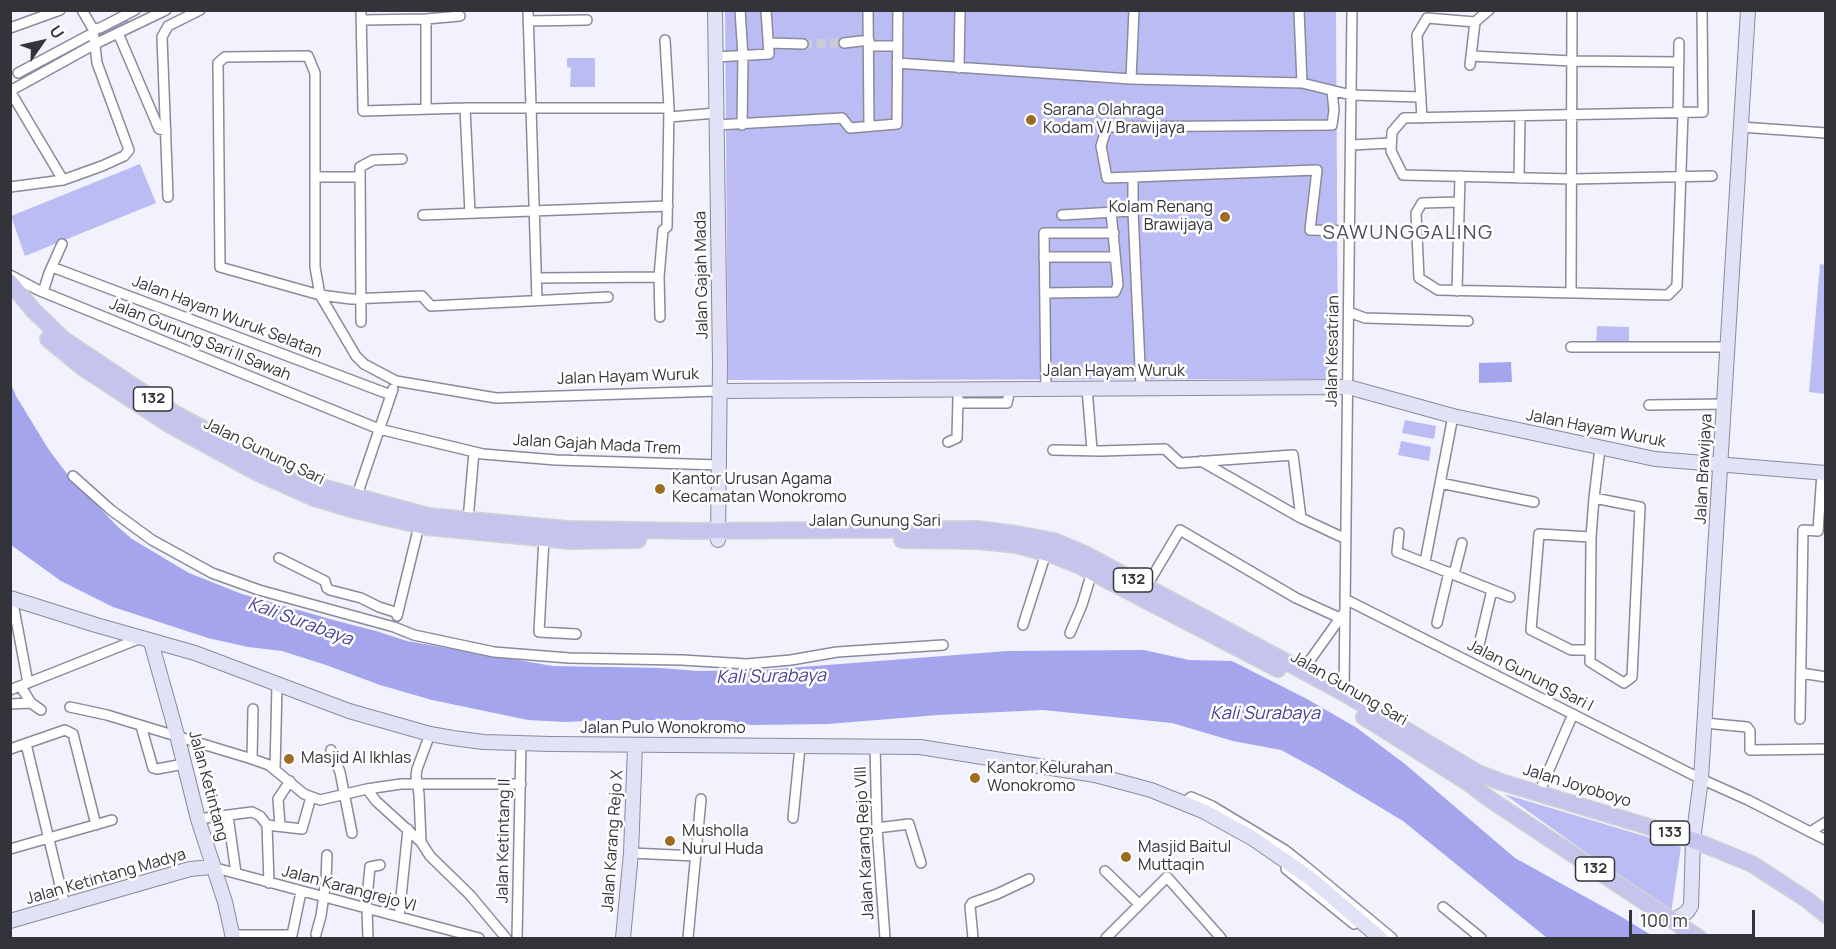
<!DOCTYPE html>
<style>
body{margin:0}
#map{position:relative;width:1836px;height:949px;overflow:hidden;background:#f1f2fd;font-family:Manrope,sans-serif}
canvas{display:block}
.frame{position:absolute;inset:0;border:12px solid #33333a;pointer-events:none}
.north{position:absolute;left:12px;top:12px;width:60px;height:60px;-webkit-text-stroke:4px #fff;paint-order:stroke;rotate:56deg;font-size:16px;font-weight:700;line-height:24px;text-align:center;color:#33333a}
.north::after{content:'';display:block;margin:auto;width:21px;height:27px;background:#33333a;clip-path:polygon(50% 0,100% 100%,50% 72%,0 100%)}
.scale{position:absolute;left:1629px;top:910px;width:126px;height:27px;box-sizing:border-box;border:3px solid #33333a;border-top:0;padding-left:8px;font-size:18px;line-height:21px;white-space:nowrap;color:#33333a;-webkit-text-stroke:4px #fff;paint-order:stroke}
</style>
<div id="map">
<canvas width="1836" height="949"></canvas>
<div class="frame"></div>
<div class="north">U</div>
<div class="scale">100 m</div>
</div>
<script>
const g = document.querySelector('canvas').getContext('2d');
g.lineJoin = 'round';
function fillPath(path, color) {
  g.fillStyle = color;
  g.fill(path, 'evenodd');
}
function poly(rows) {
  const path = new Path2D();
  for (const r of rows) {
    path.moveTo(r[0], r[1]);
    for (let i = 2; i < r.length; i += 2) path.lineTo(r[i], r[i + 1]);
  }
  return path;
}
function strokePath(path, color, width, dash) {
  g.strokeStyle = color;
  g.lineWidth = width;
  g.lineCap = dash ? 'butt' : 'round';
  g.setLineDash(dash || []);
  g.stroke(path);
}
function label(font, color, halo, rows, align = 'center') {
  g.font = font + ' Manrope,sans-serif';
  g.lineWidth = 5;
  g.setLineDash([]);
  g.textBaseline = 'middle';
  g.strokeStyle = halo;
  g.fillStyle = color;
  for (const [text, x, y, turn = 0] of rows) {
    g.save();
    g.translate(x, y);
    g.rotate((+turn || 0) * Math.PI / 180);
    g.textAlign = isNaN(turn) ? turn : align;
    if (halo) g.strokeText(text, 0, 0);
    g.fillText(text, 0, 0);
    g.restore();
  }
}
const green = poly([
 [725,11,1336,11,1338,379,728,380],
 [567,58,595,58,595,87,570,87,571,68,567,67],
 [140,164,156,203,25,256,11,216],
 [1820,264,1826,265,1825,394,1809,392],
 [1597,326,1629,327,1629,346,1596,345],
 [1405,420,1436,426,1434,439,1402,433],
 [1401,441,1431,447,1429,461,1398,455],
 [1504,794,1681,847,1671,913]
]);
const water = poly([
 [1511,362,1512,382,1479,383,1479,363],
 [10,382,16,396,49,450,68,475,117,526,132,539,189,573,242,594,337,621,376,631,407,641,553,666,661,668,698,671,763,670,1007,651,1144,650,1189,660,1232,661,1307,699,1357,728,1405,764,1515,858,1620,916,1656,938,1547,938,1403,821,1318,770,1281,750,1233,741,1172,723,1043,710,938,715,828,724,751,725,724,720,604,720,565,722,528,720,432,700,380,685,326,665,282,651,248,647,208,638,113,607,61,581,11,545]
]);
const river = poly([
 [68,55,100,35,124,27]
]);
const streetTunnel = poly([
 [803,44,844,43]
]);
const street = poly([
 [361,10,363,111,465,108,669,108],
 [528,10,537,300],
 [740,10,743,56,742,125],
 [868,10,869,126],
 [1299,10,1302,83],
 [1702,10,1703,112,1404,118,1392,132,1391,151,1403,175,1572,179,1712,176],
 [362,20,426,19,460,16],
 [528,21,587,20],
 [10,28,60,10],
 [93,29,100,28,135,10],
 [118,33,159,129,166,131],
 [768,43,803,44],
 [844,43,869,40],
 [869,46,898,46],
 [1471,56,1572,61,1679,62],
 [715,57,769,54,766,10],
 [897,63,1131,79,1302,83,1351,95,1421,97],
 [1470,65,1475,22,1489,10],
 [959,68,960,10],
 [18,73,93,33],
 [1131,79,1134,10],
 [10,91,95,44,166,10],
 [10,91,63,180],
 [1332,91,1334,110,1332,125,1107,127,1101,146,1107,178,1317,170,1310,230,1350,231],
 [426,108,426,19],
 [465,108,470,213],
 [1678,113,1679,43],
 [669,117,716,113],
 [1422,118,1417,35,1427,18,1475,22],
 [716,125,842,118,850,128,897,124,898,10],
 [1741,127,1826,133],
 [1351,145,1391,143],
 [315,177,359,177],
 [1133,178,1133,211,1141,388],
 [1519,178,1520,116],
 [10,187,63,180,102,166,124,156,129,150,97,63,93,29,82,10],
 [168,197,162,37,168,26,200,10],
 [1459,202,1422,203,1416,213,1419,278,1438,290,1668,295,1677,286,1683,113],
 [423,215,668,206],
 [1062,215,1133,211],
 [1044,257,1115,257],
 [52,267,391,395],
 [10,275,38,290,379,429,483,454,556,460,719,465],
 [537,278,659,277],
 [1457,291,1460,176],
 [43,292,49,273,62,244],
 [1045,293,1115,292,1118,285,1111,212],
 [1571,293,1572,10],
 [608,297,431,306,422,296,351,299,320,295,220,267,218,63,225,57,308,56,315,73,315,267,320,295,356,356,364,364,396,381,496,398,719,391],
 [1349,312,1365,318,1468,321],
 [660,317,659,277,663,230,667,227,669,108,665,40],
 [361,322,360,167,373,160,402,159],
 [1571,347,1728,347],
 [1087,388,1092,450],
 [1046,389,1044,233,1114,233],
 [958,403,1007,403,1010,389],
 [1649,405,1725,404],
 [948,442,957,438,958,398],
 [1053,450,1101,451,1165,449,1180,463,1293,455,1301,518,1346,539],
 [1201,461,1301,518],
 [73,476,111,510,152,540,212,573,259,590,394,627,414,635,494,652,569,658,682,660,747,664,791,660,837,652,943,645],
 [1440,483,1534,502],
 [1594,498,1640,507,1632,677,1624,683,1590,662,1591,537,1594,498,1600,448],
 [355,501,393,389],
 [468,520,474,452],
 [1399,533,1397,552,1510,597],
 [544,538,539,632,576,634],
 [279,558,325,581,327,588,330,590,361,598,379,607,398,613],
 [1425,562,1453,416],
 [1454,574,1462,543],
 [1146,587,1180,530,1296,598,1340,618],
 [12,598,28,683],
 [1345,599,1701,779,1748,800,1826,840],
 [397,616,419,526],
 [1437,623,1449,572],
 [1023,625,1046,553],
 [1070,633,1082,605,1092,572],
 [1479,645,1492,590],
 [1590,650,1571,650,1531,630,1539,534,1591,537],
 [1303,670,1343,614],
 [1801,673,1826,677],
 [21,687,31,703,41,710],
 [10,690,141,638],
 [1344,693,1352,10],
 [10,704,31,703],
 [70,707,107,715,252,759,269,765,304,794,320,800,367,789,401,784,521,784],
 [1800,719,1803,530,1818,531,1822,473],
 [1705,723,1747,727,1750,731,1750,750,1826,749],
 [141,726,153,768,157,769,184,764],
 [430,734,417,769,416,776,419,794,421,842,430,856,470,895,506,938],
 [26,744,65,906],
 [875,746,877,828,885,938],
 [10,749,65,730,73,734,96,825],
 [331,750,340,772,352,833],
 [252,759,253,709],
 [275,770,277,685],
 [367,789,376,801,421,842],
 [1539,793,1573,714],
 [1184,803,1191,797,1212,806,1285,850,1304,865,1392,938],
 [228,816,236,873],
 [793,818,800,747],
 [198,819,252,812,260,816,267,825],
 [280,826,278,799,290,781],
 [877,828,909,824,921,863],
 [1810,832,1826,822],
 [10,849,112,820],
 [631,853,696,856],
 [212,867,479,938],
 [1286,869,1354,924],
 [1105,871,1139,904],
 [269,883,267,825,302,829,311,797],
 [1443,907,1481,938],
 [366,908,370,867,380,865],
 [367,909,368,938],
 [399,917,408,829],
 [316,934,321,916,326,880,327,855],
 [233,935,292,935,301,892],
 [517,938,521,744],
 [688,938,701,799],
 [973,938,970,906,972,903,997,894,1029,879],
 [1106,938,1167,877,1221,938]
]);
const secondary = poly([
 [715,10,720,364,718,540],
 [719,391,1348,387,1453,416,1655,459,1826,473],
 [10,598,96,625,195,653,349,711,430,734,453,738,483,742,551,744,920,747,1095,775,1125,783,1151,790,1203,811,1252,838,1310,878,1380,938],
 [151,642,177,735,198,819,225,902,233,938],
 [10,921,190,869,212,867],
 [1673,921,1687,912,1691,906,1693,840,1701,779,1748,10],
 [623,938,631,853,635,746]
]);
const primary = poly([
 [10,282,33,310,63,339,174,413,264,461,318,486,428,516,568,529,695,531,977,529,1017,534,1054,541,1085,554,1344,693,1478,773,1501,782,1693,840,1752,864,1806,899,1826,915],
 [48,339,82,367,170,425,258,473,314,498,358,511,427,527,570,541,638,540],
 [902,540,977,541,998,543,1016,545,1050,554,1080,566,1278,669],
 [1364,717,1470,784,1491,800,1699,938]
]);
const markers = [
 [1031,120,6,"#9e6d22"],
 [1225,217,6,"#9e6d22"],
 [660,489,6,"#9e6d22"],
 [289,759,6,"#9e6d22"],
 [975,778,6,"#9e6d22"],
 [670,841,6,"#9e6d22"],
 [1126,857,6,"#9e6d22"]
];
const shields = [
 [153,399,39],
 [1133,580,39],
 [1670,833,39],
 [1595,869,39]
];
const shieldNames = [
 ["132",153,399],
 ["132",1133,580],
 ["133",1670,833],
 ["132",1595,869]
];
const poiNames = [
 ["Sarana Olahraga",1043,111],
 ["Kodam V/ Brawijaya",1043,129],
 ["Kolam Renang",1213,208,"right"],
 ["Brawijaya",1213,226,"right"],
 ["Kantor Urusan Agama",672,480],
 ["Kecamatan Wonokromo",672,498],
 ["Masjid Al Ikhlas",301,759],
 ["Kantor Kelurahan",987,769],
 ["Wonokromo",987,787],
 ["Musholla",682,832],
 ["Nurul Huda",682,850],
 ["Masjid Baitul",1138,848],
 ["Muttaqin",1138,866]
];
const streetNames = [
 ["Jalan Gajah Mada",702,275,-91],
 ["Jalan Hayam Wuruk Selatan",227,317,21],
 ["Jalan Gunung Sari II Sawah",200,340,22],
 ["Jalan Kesatrian",1333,351,-89],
 ["Jalan Hayam Wuruk",1114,372],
 ["Jalan Hayam Wuruk",628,377,-2],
 ["Jalan Hayam Wuruk",1596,429,11],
 ["Jalan Gajah Mada Trem",597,445,3],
 ["Jalan Gunung Sari",264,452,26],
 ["Jalan Brawijaya",1704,469,-87],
 ["Jalan Gunung Sari",875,522],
 ["Jalan Gunung Sari I",1530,676,27],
 ["Jalan Gunung Sari",1349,689,30],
 ["Jalan Pulo Wonokromo",663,729],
 ["Jalan Ketintang",208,786,75],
 ["Jalan Joyoboyo",1577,786,17],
 ["Jalan Ketintang II",504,841,-89],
 ["Jalan Karang Rejo X",613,841,-86],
 ["Jalan Karang Rejo VIII",865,843,-93],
 ["Jalan Ketintang Madya",106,877,-16],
 ["Jalan Karangrejo VI",349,889,15]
];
const waterNames = [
 ["Kali Surabaya",300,622,20],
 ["Kali Surabaya",771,677,-1],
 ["Kali Surabaya",1265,714]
];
const quarterNames = [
 ["SAWUNGGALING",1408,233]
];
fillPath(green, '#bbbcf3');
fillPath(water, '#a4a5ed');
strokePath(river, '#a4a5ed', 15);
strokePath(streetTunnel, '#cbccd6', 9, [9, 4.5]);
strokePath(street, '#898a9b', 12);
strokePath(secondary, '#898a9b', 16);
strokePath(primary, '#d2d2d4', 18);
strokePath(street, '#fff', 9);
strokePath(secondary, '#e1e2f5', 14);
strokePath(primary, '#c4c4ec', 15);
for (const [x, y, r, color] of markers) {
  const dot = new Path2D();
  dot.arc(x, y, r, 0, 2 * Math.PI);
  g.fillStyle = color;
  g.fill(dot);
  strokePath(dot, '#fff', 2);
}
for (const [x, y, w] of shields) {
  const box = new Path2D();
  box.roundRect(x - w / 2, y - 12, w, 24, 4.5);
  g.fillStyle = '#fff';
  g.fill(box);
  strokePath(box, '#33333a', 1.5);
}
label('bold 15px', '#33333a', null, shieldNames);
label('16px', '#33333a', '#fff', poiNames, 'left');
label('16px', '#33333a', '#fff', streetNames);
label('italic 18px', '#494296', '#fff', waterNames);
g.letterSpacing = '1.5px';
label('20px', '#4e4f5e', '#fff', quarterNames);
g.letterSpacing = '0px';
</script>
